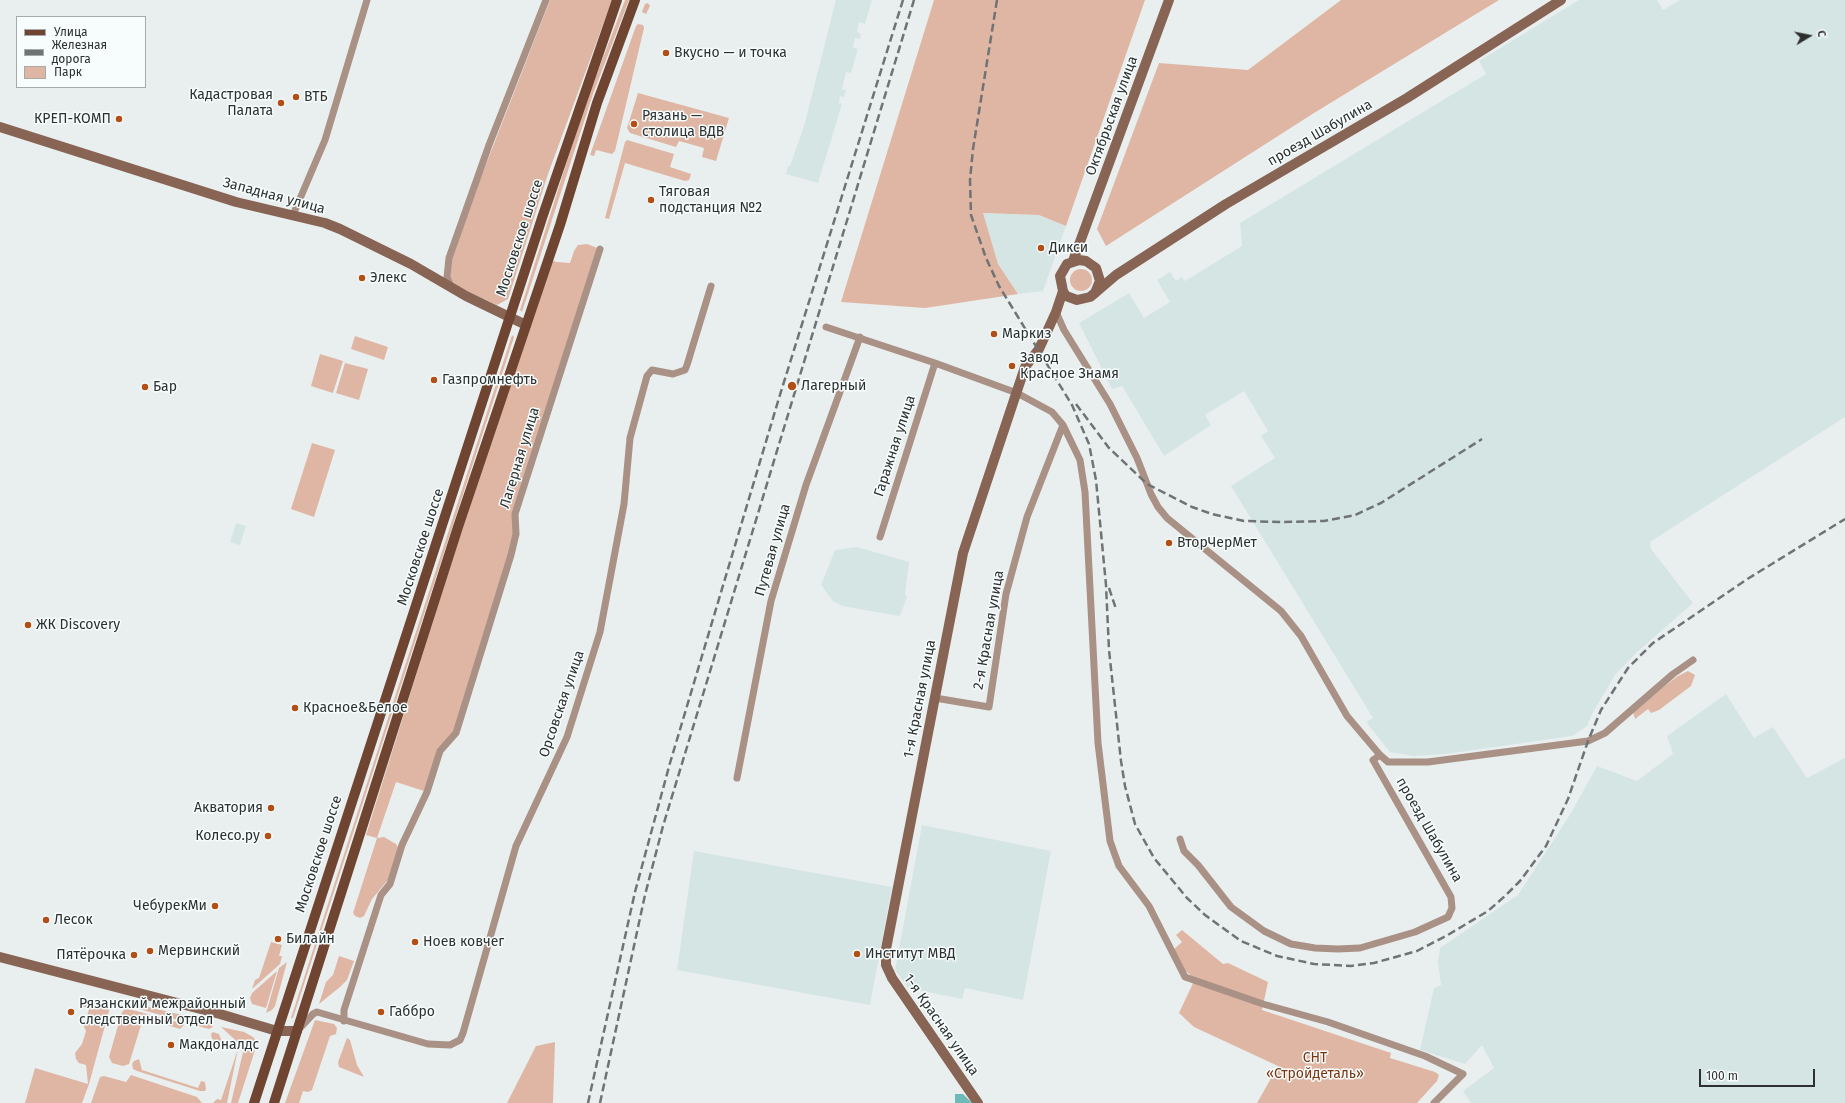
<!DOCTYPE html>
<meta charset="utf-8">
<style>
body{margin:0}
#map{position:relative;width:1845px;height:1103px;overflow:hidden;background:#e9efef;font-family:"Fira Sans",sans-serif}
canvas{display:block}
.legend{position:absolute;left:16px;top:16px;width:130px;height:72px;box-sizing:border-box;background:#f6fdfc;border:1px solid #a6abaa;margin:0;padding:5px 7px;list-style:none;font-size:12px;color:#2e3030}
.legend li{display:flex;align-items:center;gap:8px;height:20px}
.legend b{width:20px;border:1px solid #a6abaa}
.north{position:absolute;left:1789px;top:16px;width:40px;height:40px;-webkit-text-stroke:3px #f6fdfc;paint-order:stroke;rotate:80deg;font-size:11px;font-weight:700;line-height:16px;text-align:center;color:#2e3030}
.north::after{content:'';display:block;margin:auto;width:14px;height:18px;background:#2e3030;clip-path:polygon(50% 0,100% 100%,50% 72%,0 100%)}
.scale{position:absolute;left:1699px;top:1069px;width:116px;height:18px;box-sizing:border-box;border:2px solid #2e3030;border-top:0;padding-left:5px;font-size:12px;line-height:14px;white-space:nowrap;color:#2e3030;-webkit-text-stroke:3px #f6fdfc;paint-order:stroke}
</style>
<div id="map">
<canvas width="1845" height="1103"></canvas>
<ul class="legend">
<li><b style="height:5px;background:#6f4532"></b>Улица</li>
<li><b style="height:5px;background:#707373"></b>Железная дорога</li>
<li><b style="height:11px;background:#dfb6a4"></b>Парк</li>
</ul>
<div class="north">С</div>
<div class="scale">100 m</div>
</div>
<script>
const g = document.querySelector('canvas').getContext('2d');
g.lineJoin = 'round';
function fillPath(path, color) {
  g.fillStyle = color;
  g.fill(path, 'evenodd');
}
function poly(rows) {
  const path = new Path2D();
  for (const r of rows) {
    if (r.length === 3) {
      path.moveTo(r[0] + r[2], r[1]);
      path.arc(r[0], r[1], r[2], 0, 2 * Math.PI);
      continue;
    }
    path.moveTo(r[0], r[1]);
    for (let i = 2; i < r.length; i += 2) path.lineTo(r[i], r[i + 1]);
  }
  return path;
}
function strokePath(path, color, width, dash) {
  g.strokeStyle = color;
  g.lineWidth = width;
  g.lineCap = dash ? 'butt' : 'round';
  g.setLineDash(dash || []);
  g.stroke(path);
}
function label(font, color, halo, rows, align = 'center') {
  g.font = font + ' "Fira Sans",sans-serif';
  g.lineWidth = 3;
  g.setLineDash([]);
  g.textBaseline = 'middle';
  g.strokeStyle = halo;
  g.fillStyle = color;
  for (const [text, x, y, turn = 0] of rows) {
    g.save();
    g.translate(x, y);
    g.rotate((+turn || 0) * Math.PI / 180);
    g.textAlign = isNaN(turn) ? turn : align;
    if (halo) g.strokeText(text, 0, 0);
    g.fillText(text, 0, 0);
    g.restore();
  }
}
const built = poly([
 [836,0,872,0,865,24,859,22,857,32,861,34,860,39,855,38,853,47,858,49,851,73,846,72,842,89,846,90,844,97,840,96,839,103,842,104,818,183,786,174,788,166,790,166,804,126],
 [1579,0,1657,0,1663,10,1680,0,1845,0,1845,417,1650,542,1651,549,1693,603,1635,654,1615,675,1592,714,1587,726,1572,736,1446,754,1413,756,1390,752,1366,722,1373,718,1231,486,1275,458,1261,436,1268,431,1244,391,1205,415,1211,425,1164,456,1122,386,1112,389,1079,323,1129,293,1144,318,1170,302,1157,280,1170,272,1176,281,1182,277,1185,281,1242,246,1240,223,1486,74,1479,61],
 [982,213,1039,215,1066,226,1043,291,1018,294,998,264],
 [236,523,246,526,240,545,230,542],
 [857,547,909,562,905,594,907,597,900,616,842,606,833,601,821,585,835,550],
 [1726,694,1754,738,1773,727,1807,778,1845,758,1845,1103,1471,1103,1463,1091,1494,1068,1482,1045,1465,1064,1420,1050,1434,988,1441,985,1438,962,1440,948,1518,895,1571,813,1597,766,1637,781,1673,754,1667,736],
 [922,825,1051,851,1023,1000,965,988,962,999,908,988,895,970],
 [694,851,892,887,870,1005,677,970]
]);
const green = poly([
 [550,0,612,0,548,174,508,299,497,305,456,286,450,279,452,258,476,190],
 [625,0,629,0,593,94,522,312,520,310,569,155,590,92],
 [934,0,1145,0,1066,226,1039,215,983,213,998,264,1018,294,925,308,841,302],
 [1341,0,1499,0,1314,113,1106,246,1097,229,1159,63,1248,70],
 [648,3,650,6,646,14,642,12,645,4],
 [638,24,643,25,644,28,615,151,612,154,596,150,594,156,590,155,636,26],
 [638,93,729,118,716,161,702,157,704,148,679,141,676,147,630,133,627,128],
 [627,140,674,154,670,167,691,174,689,180,685,181,625,163,609,219,605,218,625,142],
 [587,244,600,249,515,514,516,534,456,733,447,742,427,792,396,782,377,838,384,837,396,844,399,849,388,880,372,899,364,916,360,918,355,916,353,913,377,838,366,835,526,325,549,259,556,262,570,263,574,251,578,245],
 [1081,280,11],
 [512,335,514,337,293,1018,291,1018],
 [355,336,388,347,384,360,351,349],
 [320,354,343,361,333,393,311,386],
 [345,363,368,369,359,400,336,393],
 [312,443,335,450,314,517,291,509],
 [1688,671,1695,675,1691,686,1659,710,1651,713,1648,709,1635,719,1633,712,1662,688,1678,676],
 [1182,930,1223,964,1228,963,1268,982,1262,1010,1391,1053,1390,1058,1435,1072,1439,1075,1437,1081,1417,1103,1257,1103,1278,1066,1194,1027,1179,1013,1195,979,1182,968,1173,950,1182,942,1176,935],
 [271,942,282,945,279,956,282,956,280,964,252,989,255,980,259,978],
 [339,956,354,961,347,980,340,987,319,1004,326,982,333,975],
 [287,962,275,1006,272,1010,266,1013,279,968],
 [277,971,266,1008,252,1004,250,998,252,993],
 [82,997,108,1005,109,1011,89,1084,82,1103,25,1103,35,1068,88,1084,86,1065,79,1063,76,1059,75,1053,82,1044,86,1031,84,1027,89,1009,80,1005],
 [136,1004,182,1015,185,1019,185,1022,129,1006],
 [125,1009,129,1009,184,1024,184,1025,180,1029,147,1019,142,1022,129,1064,123,1066,112,1063,109,1057,122,1012],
 [315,1020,334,1024,337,1028,336,1034,330,1036,312,1090,308,1092,303,1091,299,1103,285,1103],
 [204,1022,210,1022,213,1027,209,1029,198,1026,200,1023],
 [221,1027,244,1032,253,1037,256,1041,256,1047,238,1103,231,1103,244,1048],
 [213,1032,219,1034,222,1042,212,1039,211,1034],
 [347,1038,350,1040,357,1065,364,1077,339,1067,338,1062],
 [555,1042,553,1103,507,1103,536,1046],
 [238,1049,227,1103,213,1103,217,1099,221,1100],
 [139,1059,142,1070,198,1088,201,1081,205,1082,206,1089,205,1091,200,1091,137,1071,133,1069,132,1064,134,1061],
 [131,1075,197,1097,202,1103,91,1103,100,1077,104,1076,126,1082]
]);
const water = poly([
 [955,1094,963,1094,972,1103,955,1103]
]);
const street = poly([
 [293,215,325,140,367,0],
 [451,287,447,277,449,258,489,145,546,0],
 [1056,312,1064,330,1110,404,1137,458,1151,494,1158,507,1167,518,1281,611,1301,636,1347,716,1380,755,1388,762,1428,762,1588,741,1605,733,1673,674,1693,660],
 [826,327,935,363,1017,393,1052,412,1063,425,1080,460,1085,492,1098,743,1110,841,1119,866,1149,906,1185,977,1263,1004,1328,1022,1425,1056,1463,1074,1434,1103],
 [880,537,935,363],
 [935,698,989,707,1006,594,1027,517,1063,425],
 [737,778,771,601,806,485,860,337],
 [1180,839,1184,851,1198,865,1231,907,1264,931,1291,944,1315,948,1338,949,1360,948,1415,932,1448,917,1452,908,1451,897,1373,760,1380,755],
 [344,1021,344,1010,381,895,390,884,402,845,427,792,440,751,456,733,511,555,516,534,515,514,600,249],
 [299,1029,313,1014,317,1012,428,1044,450,1045,460,1040,463,1033,516,846,567,737,600,632,624,504,630,438,647,376,652,370,673,374,685,370,687,365,711,286]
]);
const secondary = poly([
 [0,127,236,202,325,223,340,229,411,264,466,296,526,325],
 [1073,261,1169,0],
 [1095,293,1100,281,1096,268,1086,261,1079,260,1067,264,1060,276,1063,291,1066,296,1077,300,1090,297,1095,293,1116,275,1226,204,1407,98,1561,0],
 [0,957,220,1014,277,1031,297,1031],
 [978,1103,892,978,886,965,886,949,963,553,1025,367,1039,349,1056,312,1063,291]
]);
const primary = poly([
 [254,1103,543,215,617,0],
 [274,1103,458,527,560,225,597,103,635,0]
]);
const rail = poly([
 [997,0,973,149,970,180,971,215,986,258,999,286,1072,405,1089,444,1096,480,1106,585,1109,650,1121,761,1125,786,1135,824,1154,858,1187,898,1205,915,1241,941,1277,956,1314,964,1351,966,1374,963,1417,951,1446,936,1488,911,1505,896,1520,881,1546,846,1568,799,1588,741,1601,710,1628,668,1653,643,1749,578,1845,519],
 [1076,404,1109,448,1147,484,1192,507,1212,514,1244,521,1282,522,1324,521,1355,515,1381,503,1482,439],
 [1109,588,1116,609],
 [588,1103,635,892,670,763,779,398,903,0],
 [600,1103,645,895,663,826,914,0]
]);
const markers = [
 [666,53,4,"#b24f17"],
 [296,97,4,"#b24f17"],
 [281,103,4,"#b24f17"],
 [119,119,4,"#b24f17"],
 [634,124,4,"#b24f17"],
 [651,200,4,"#b24f17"],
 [1041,248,4,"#b24f17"],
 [362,278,4,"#b24f17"],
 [994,334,4,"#b24f17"],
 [1012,366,4,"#b24f17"],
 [434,380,4,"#b24f17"],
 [792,386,5,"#b24f17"],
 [145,387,4,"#b24f17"],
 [1169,543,4,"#b24f17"],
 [28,625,4,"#b24f17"],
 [295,708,4,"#b24f17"],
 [271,808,4,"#b24f17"],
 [268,836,4,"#b24f17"],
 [215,906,4,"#b24f17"],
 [46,920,4,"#b24f17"],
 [278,939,4,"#b24f17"],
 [415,942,4,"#b24f17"],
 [150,951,4,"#b24f17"],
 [857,954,4,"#b24f17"],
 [134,955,4,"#b24f17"],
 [71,1012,4,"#b24f17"],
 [381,1012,4,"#b24f17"],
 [171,1045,4,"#b24f17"]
];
const poiNames = [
 ["Вкусно — и точка",674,53],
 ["Кадастровая",273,95,"right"],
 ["Палата",273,111,"right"],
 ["ВТБ",304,97],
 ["Рязань —",642,116],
 ["столица ВДВ",642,132],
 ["КРЕП-КОМП",111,119,"right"],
 ["Тяговая",659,192],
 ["подстанция №2",659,208],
 ["Дикси",1049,248],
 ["Элекс",370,278],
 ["Маркиз",1002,334],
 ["Завод",1020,358],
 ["Красное Знамя",1020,374],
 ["Газпромнефть",442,380],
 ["Лагерный",801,386],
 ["Бар",153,387],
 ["ВторЧерМет",1177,543],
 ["ЖК Discovery",36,625],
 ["Красное&Белое",303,708],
 ["Акватория",263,808,"right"],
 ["Колесо.ру",260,836,"right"],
 ["ЧебурекМи",207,906,"right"],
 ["Лесок",54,920],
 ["Билайн",286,939],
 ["Ноев ковчег",423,942],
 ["Мервинский",158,951],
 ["Институт МВД",865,954],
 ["Пятёрочка",126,955,"right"],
 ["Рязанский межрайонный",79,1004],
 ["следственный отдел",79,1020],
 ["Габбро",389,1012],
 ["Макдоналдс",179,1045]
];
const streetNames = [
 ["Октябрьская улица",1112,116,-70],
 ["проезд Шабулина",1320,133,-30],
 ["Западная улица",274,196,15],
 ["Московское шоссе",520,238,-72],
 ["Гаражная улица",895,446,-72],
 ["Лагерная улица",520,458,-73],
 ["Московское шоссе",421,547,-72],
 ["Путевая улица",773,550,-74],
 ["2-я Красная улица",989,630,-80],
 ["1-я Красная улица",920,699,-79],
 ["Орсовская улица",562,704,-71],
 ["проезд Шабулина",1429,830,60],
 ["Московское шоссе",319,854,-72],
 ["1-я Красная улица",941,1025,55]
];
const parkNames = [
 ["СНТ",1315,1058],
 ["«Стройдеталь»",1315,1074]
];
fillPath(built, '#d5e5e4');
fillPath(green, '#dfb6a4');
fillPath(water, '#6dbbb8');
strokePath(street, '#aa9186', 7);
strokePath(secondary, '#886454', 10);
strokePath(primary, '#6f4532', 10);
strokePath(rail, '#707373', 2.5, [8, 4]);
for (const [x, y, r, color] of markers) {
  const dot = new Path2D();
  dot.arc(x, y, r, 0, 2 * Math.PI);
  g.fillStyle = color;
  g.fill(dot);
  strokePath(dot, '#f6fdfc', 1.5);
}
label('14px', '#2e3030', '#f6fdfc', poiNames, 'left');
label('14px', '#2e3030', '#f6fdfc', streetNames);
label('14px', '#7b3610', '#f6fdfc', parkNames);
</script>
